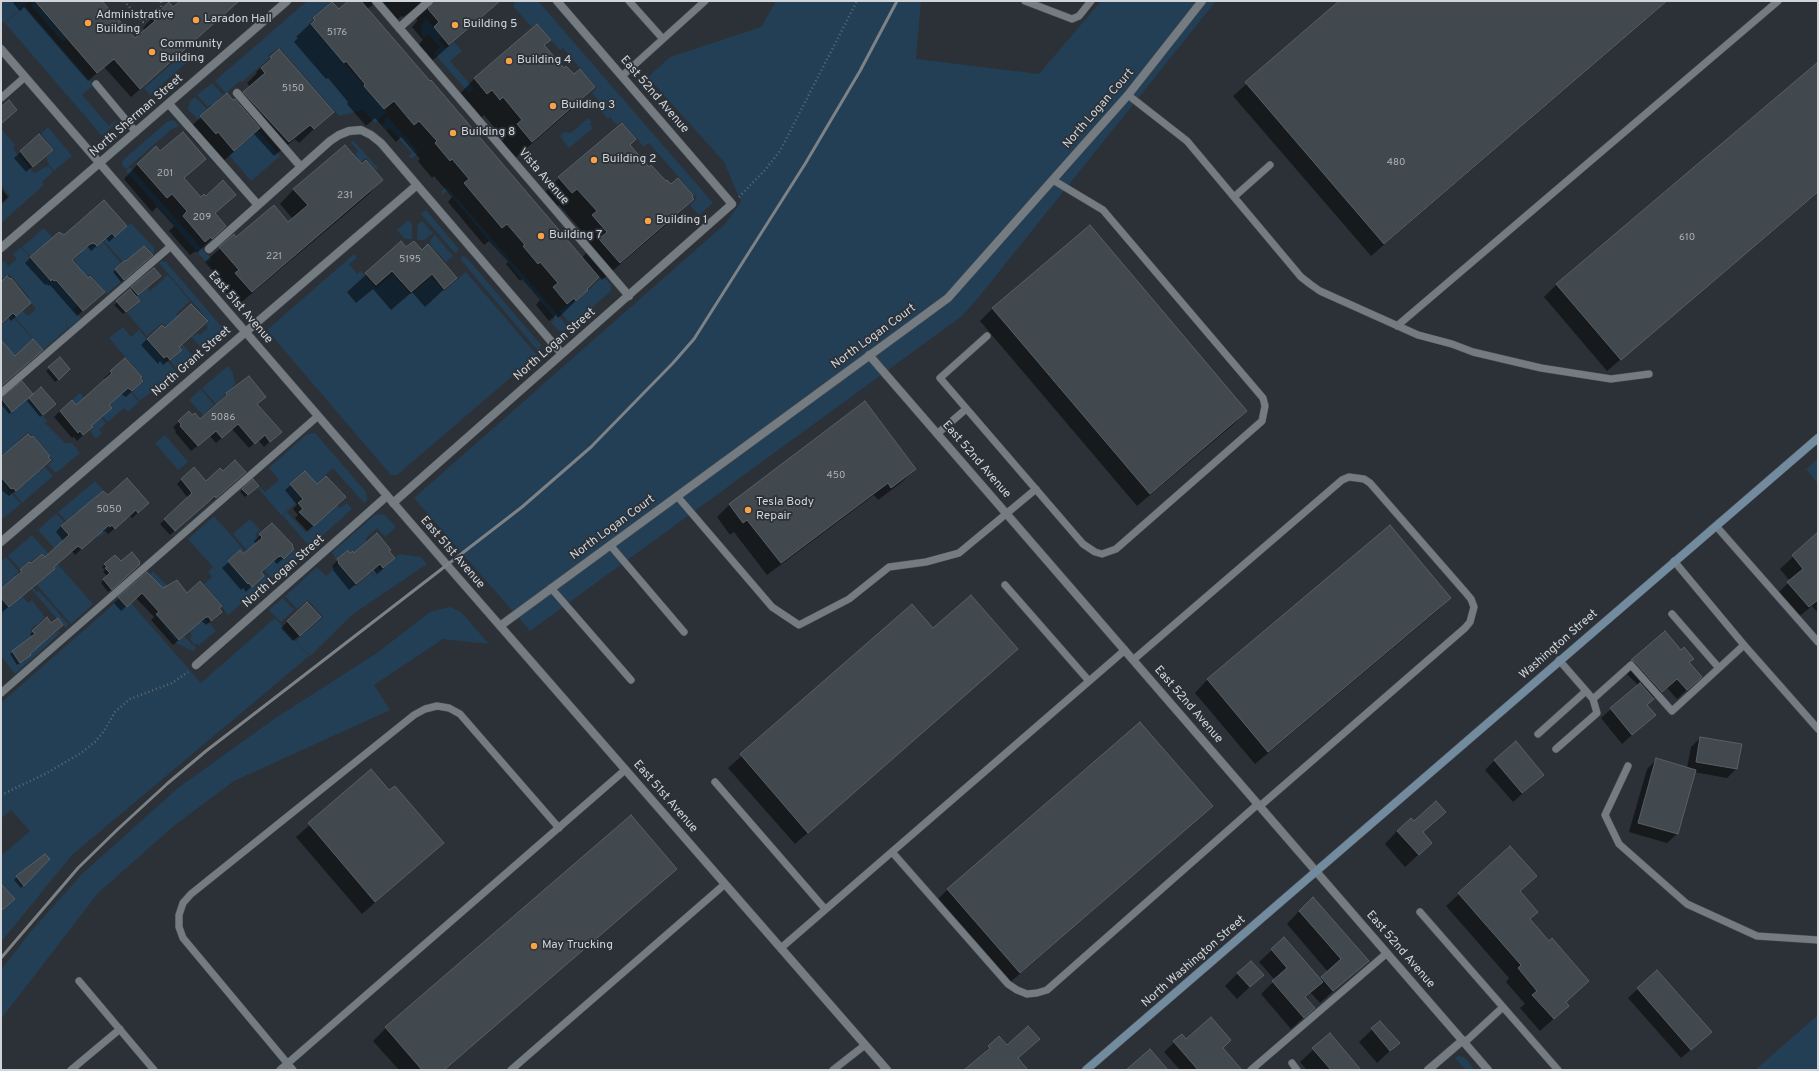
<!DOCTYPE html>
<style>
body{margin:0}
#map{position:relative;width:1819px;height:1071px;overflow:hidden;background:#2b3137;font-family:Overpass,sans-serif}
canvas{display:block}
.frame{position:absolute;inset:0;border:2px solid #d1d5d9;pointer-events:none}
</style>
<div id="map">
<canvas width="1819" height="1071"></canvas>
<div class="frame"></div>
</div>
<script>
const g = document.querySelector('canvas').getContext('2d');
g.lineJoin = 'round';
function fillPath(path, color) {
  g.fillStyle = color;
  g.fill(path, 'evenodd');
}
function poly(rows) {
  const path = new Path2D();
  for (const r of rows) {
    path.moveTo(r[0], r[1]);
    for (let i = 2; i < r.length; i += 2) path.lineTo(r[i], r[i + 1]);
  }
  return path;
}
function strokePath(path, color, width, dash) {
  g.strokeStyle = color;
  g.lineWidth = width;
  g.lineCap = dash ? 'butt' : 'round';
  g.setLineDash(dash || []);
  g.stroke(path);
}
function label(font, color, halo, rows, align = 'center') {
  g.font = font + ' Overpass,sans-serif';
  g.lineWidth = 3.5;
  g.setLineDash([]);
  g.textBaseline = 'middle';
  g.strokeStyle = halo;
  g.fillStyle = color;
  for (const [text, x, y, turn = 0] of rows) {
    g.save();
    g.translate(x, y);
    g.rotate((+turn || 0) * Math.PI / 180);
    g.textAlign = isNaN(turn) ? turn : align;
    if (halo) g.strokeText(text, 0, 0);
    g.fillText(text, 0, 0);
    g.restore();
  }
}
const green = poly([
 [1,1,28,1,29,2,4,23,1,19],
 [33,1,45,2,39,7,67,39,63,42,30,4],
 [307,1,332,1,312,18,314,20,310,24,387,112,375,123,363,110,339,116,279,47,268,56,270,58,242,82,240,81,226,93,215,81],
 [513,1,538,1,713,203,699,215,690,205,697,198,649,143,644,147,622,121,617,125,610,117,608,119,595,104,599,101,592,93,597,88,563,48,560,50,537,23,532,27,513,6,515,4],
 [776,1,921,1,916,59,1039,74,1101,1,1216,1,978,298,962,316,530,631,414,498,725,224,741,202,724,162,648,77,670,57,761,27],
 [25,6,94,85,82,95,109,126,116,120,114,125,102,136,5,23],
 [426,18,441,37,439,40,446,48,454,42,462,51,450,61,474,89,469,93,434,53,440,47,429,34,424,38,422,35,421,26],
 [182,55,187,62,150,95,144,88],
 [212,83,223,95,217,100,220,104,215,108,211,104,208,107,197,95],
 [195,97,207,109,199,116,202,119,199,121,188,109,190,101],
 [387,116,419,153,413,158,408,157,412,153,390,128,386,131,382,126],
 [588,118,592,122,590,124,593,128,569,148,560,136,564,132,571,133],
 [174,120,179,126,172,129,126,169,122,165,123,160,168,121],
 [48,127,72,156,54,171,49,165,46,158,54,150,41,134],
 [1,129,15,145,13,149,34,173,48,166,53,172,42,182,44,185,1,223,1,205,10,197,1,184],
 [258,130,280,156,251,181,229,155],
 [353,140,378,168,376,170,366,158,348,174,345,169,358,157,355,154,358,151,351,143],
 [130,167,212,260,207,263,126,171],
 [447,187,569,328,566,330,559,331,551,322,555,318,447,191,442,195,442,191],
 [90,210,115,238,131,223,154,248,154,255,144,245,135,253,144,263,135,270,125,259,122,261,104,241,108,238,104,234,106,232,89,212],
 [426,210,458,248,458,251,455,253,421,214],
 [408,220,412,224,412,239,405,239,397,230],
 [422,221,433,233,424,240,417,240,418,224],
 [73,226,91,246,93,243,97,247,103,242,121,263,114,269,123,280,107,294,90,274,75,287,69,272,77,265,74,260,81,254,64,234],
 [44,228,52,237,51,239,53,242,61,270,41,247,30,256,22,247],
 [435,235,453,256,446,262,430,244,431,239],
 [21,247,50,281,52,280,54,282,60,277,85,299,74,309,81,318,68,329,65,314,37,281,65,314,67,329,43,350,1,301,1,289,28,316,36,309,28,299,29,297,7,271,9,275,1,281,1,263,4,261,8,266,5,269,17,259,13,254],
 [354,254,357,258,349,264,357,274,361,271,376,288,393,274,410,294,431,277,444,291,466,272,537,355,397,475,391,475,267,330],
 [463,256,466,257,541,345,539,352,460,259],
 [160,261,166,262,221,326,220,334,202,349,180,324,182,322,194,336,197,333,200,335,208,328,206,325,209,321,159,263],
 [168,275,190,301,176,314,180,319,168,329,162,323,147,336,127,313,141,301,137,297,147,288,150,291],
 [603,276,611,285,611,291,572,325,559,311,574,300,576,302],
 [12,316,33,339,20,351,30,362,16,374,8,365,1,343,1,326],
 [123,327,131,337,139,330,176,371,140,401,132,392,144,381,142,378,143,377,109,338],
 [170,330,193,356,177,369,170,361,183,350],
 [228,366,233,373,235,384,216,404,202,388],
 [117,377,139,402,128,412,124,408,108,422,102,416,112,408,110,405,115,401,104,388],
 [201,389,214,405,203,415,189,400],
 [80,393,106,423,99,430,102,433,96,439,90,431,94,428,90,423,91,422,72,400],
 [28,399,47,421,31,435,28,432,15,444,36,468,25,477,4,453,1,455,1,400,12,413],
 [45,423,65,443,72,443,80,453,56,473,48,465,53,460,50,457,51,456,32,434],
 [315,433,366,492,367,500,364,503,333,468,282,516,258,488,260,487,265,492,279,480,269,468,307,434],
 [165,435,188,462,178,470,155,443],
 [1818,459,1818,484,1806,469],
 [45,467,53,476,22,503,14,493,27,482,24,479,37,468,40,471],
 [1,481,21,504,1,520],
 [95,481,103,490,91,501,91,506,110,528,99,537,77,511,66,521,58,512],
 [347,503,352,509,310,547,283,516,287,512,306,533,337,505,340,508],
 [56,514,64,522,60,526,78,547,64,559,38,530],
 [380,514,385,515,396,527,385,537,377,528,365,539,367,541,362,545,374,559,372,560,381,571,375,576,353,550,351,552,348,549,336,560,332,552,375,515],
 [214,516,269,579,228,615,222,607,223,606,204,584,212,577,208,572,213,567,188,539],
 [250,519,260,530,255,535,277,560,281,558,284,560,295,550,300,555,272,579,233,534],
 [32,535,93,604,71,624,37,585,56,569,42,553,20,569,8,556],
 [399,554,421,557,427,564,353,614,310,656,296,641,323,617,308,600,297,609,285,596,317,567,326,576,338,565,356,586,371,573,375,577],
 [6,557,37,592,39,591,69,625,65,628,18,574,1,589,1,561],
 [153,571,175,594,180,590,216,631,199,645,197,643,195,645,190,639,192,635,189,632,197,625,150,574],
 [124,595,201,683,275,618,309,656,72,855,1,942,1,856,30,831,11,810,1,818,1,703],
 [22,596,28,603,32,600,45,617,30,630,42,644,58,631,60,633,15,674,1,656,1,615,6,611,1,614,1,599,9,608],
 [283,598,294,610,281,622,269,610],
 [450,607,461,612,489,644,443,639,374,685,390,710,234,781,175,825,98,893,1,1019,1,970,32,930,82,874,178,788,274,719,377,653,430,612],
 [165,626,179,641,184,636,196,648,193,651,178,644,164,627],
 [1818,1015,1818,1070,1755,1070],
 [1458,1056,1464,1057,1475,1070,1466,1070,1455,1058]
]);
const shadow = poly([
 [15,1,101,1,135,40,145,30,143,28,152,18,173,9,182,1,238,1,131,97,104,67,88,81,24,7,20,11,13,3],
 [350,1,500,1,432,61,418,45,423,40,412,27,417,21,416,14,410,12,403,17,402,16,392,24,374,4,367,9,582,258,590,249,576,233,580,229,559,205,554,210,542,195,559,178,629,145,649,168,666,183,693,199,676,216,602,280,599,276,586,289,587,290,558,318,556,315,549,321,536,305,540,300,522,279,520,281,506,264,508,262,489,241,484,245,448,202,452,197,434,176,432,178,418,161,420,159,401,137,396,142,375,118,366,126,347,104,348,102,328,78,326,79,294,42,298,38,296,37,332,3,339,11],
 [1341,1,1668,1,1371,256,1233,96],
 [537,25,549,40,544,46,563,69,594,87,575,106,513,160,499,143,504,139,484,115,481,118,456,98,474,79],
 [279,50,332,112,299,143,295,139,274,156,254,134,219,165,203,146,201,148,186,131,201,117,235,101,250,87,247,83,257,73,256,72],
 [1818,63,1818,193,1607,371,1544,297,1557,284],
 [39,135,45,156,26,172,14,158],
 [160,153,204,159,183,179,201,199,205,197,234,195,214,214,225,226,197,253,196,251,190,255,169,231,174,226,157,207,152,212,124,179,138,164],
 [362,165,382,180,368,195,237,306,222,288,225,285,205,262,234,236,236,239,288,223,293,219,280,204,294,189],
 [1,188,8,197,1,204],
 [121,231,109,242,106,238,91,251,88,247,84,249,71,261,98,297,77,316,50,285,48,286,47,284,45,285,25,263,30,258,64,236],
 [401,243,406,249,422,251,456,278,425,307,412,292,391,310,373,289,356,303,347,292],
 [149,258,121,282,113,272,125,261],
 [153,269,157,279,135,297,136,303,123,314,114,305],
 [1,284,25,308,11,321,8,317,1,324],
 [993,308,1246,411,1234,424,1137,506,980,321],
 [147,339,178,347,174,356,163,365,160,361,158,364,141,345],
 [60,358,66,372,55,382,46,371],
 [125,359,139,378,136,387,126,397,121,394,108,405,90,426,91,427,77,441,74,437,72,438,54,417,60,411,76,406,106,380,104,378],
 [227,394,265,397,256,405,275,437,264,447,258,440,249,448,232,429,216,443,210,436,191,451,175,432,176,431,173,427,179,422,192,416,200,420,222,401,221,400],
 [29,396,9,414,1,404,1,399],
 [29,399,52,406,40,417,27,401],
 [865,403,915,469,902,482,878,500,874,495,767,575,734,532,730,535,717,517,729,505],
 [1,458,44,466,9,496,1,490],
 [223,472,241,476,211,501,210,499,170,535,160,524,188,498,177,484,182,479,206,482],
 [253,481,255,488,245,497,240,492],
 [291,485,317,485,339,503,307,531,295,518,298,515,293,509,297,505,285,490],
 [108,496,142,509,132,518,130,516,108,534,105,531,104,532,102,530,75,555,72,551,53,568,48,575,1,613,1,591,16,578,15,576,21,570,44,558,64,542,56,532,61,526],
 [272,524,287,555,277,564,274,561,260,573,256,582,246,592,243,588,241,590,222,568,240,552,243,556,256,544,254,541],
 [1390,527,1450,598,1437,611,1255,764,1195,693,1207,680],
 [1818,534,1818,613,1812,606,1796,619,1775,596,1790,581,1780,569],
 [348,551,350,554,354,554,388,552,388,564,377,574,373,569,349,590,333,570,334,569,332,566],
 [114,556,120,563,136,567,108,592,101,583,107,576,103,572,105,570,102,567],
 [147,573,162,590,186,594,218,609,216,617,206,625,203,622,200,622,173,645,151,620,154,617,136,598,121,611,114,603],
 [307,603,314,623,293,641,281,628],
 [912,605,933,630,1017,649,795,844,728,768],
 [47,619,27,658,17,665,10,654,33,637,30,634],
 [1665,633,1681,652,1693,659,1688,663,1691,686,1677,699,1667,688,1651,700,1646,706,1654,715,1622,744,1601,718,1638,685,1623,670],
 [1700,738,1736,769,1727,778,1694,772,1677,834,1667,843,1629,832,1647,769,1656,760,1687,768,1691,747],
 [1495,760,1543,775,1513,802,1485,770],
 [371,771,389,792,442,843,362,914,296,837],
 [1212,806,1007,985,935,902,948,889],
 [1445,812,1422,833,1431,843,1405,867,1385,844,1397,831,1414,822],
 [1510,848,1535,876,1519,892,1529,919,1568,1006,1540,1031,1520,1008,1525,1004,1506,982,1509,978,1446,906],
 [49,859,21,888,14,880,17,877],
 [676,869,444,1070,399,1070,373,1041,386,1028],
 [1302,908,1367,961,1320,1003,1311,993,1305,998,1314,1008,1291,1029,1261,994,1275,980,1259,962,1272,950,1320,980,1328,972,1287,924],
 [1657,971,1701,1041,1681,1058,1628,998],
 [1238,973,1262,975,1237,999,1225,986],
 [1380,1022,1398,1043,1377,1063,1359,1042],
 [1182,1035,1186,1040,1222,1048,1233,1070,1180,1070,1164,1052],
 [1329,1035,1360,1070,1307,1070,1300,1062],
 [999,1038,1007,1047,1039,1039,1017,1059,1027,1070,965,1070]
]);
const building = poly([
 [35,1,102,1,135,38,155,21,152,18,169,2,173,7,180,1,239,1,140,89,114,59,97,73,35,1],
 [348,1,361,1,430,81,431,80,599,277,587,289,588,290,576,301,574,298,567,304,553,287,558,283,540,262,538,264,523,246,525,245,507,224,502,228,464,183,469,179,452,159,450,161,435,143,437,141,419,121,414,125,394,101,384,109,364,86,365,84,346,61,344,63,311,24,315,20,313,18,332,2,339,9,348,1],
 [434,1,500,1,449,45,434,27,439,22,428,9,434,1],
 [1339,1,1667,1,1384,244,1245,82,1339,1],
 [537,24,551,40,544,45,564,68,566,66,574,74,580,69,595,87,532,142,517,124,522,120,503,97,500,100,492,90,487,94,474,78,537,24],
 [279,49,334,112,314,129,310,125,289,142,243,92,265,73,261,68,272,58,270,57,279,49],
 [1818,62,1818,192,1621,360,1556,284,1818,62],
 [227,93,233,100,235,99,260,128,234,151,218,132,216,134,200,116,227,93],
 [9,100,17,110,1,124,1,107,9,100],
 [622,123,636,139,630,145,649,167,651,165,666,181,667,180,671,184,678,178,693,195,692,197,694,199,620,263,599,239,607,232,592,215,597,211,577,189,572,193,558,177,622,123],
 [183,132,206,159,184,178,201,197,204,194,206,196,223,180,236,195,215,213,226,226,212,239,211,237,205,242,183,216,187,211,172,194,167,198,137,164,156,146,160,151,183,132],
 [39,134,53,150,33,167,20,151,39,134],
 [345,145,362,164,366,160,383,180,252,292,235,273,239,270,219,247,234,234,236,237,274,205,288,222,308,205,293,189,345,145],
 [104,200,127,226,115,237,112,233,97,246,94,243,90,244,72,260,88,278,90,276,105,292,83,311,56,280,54,281,52,279,51,281,30,257,59,232,64,235,104,200],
 [1090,225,1247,411,1150,494,992,308,1090,225],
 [401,241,406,247,414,241,422,250,428,244,457,278,444,289,432,274,411,292,392,271,376,285,365,273,401,241],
 [144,246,153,255,124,280,115,269,125,260,126,261,144,246],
 [154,268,161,276,138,295,131,287,154,268],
 [7,276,10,279,11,278,31,303,16,316,13,313,1,324,1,282,7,276],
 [130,289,140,301,126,312,116,301,130,289],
 [191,304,208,321,179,347,182,350,170,360,167,356,164,358,147,339,162,325,165,328,191,304],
 [33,339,43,350,1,386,1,340,15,356,33,339],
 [60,357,70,369,59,380,48,367,60,357],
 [125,358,142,377,140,378,143,381,132,391,128,388,109,405,112,408,91,426,93,427,83,435,80,431,78,433,60,411,72,400,76,405,112,373,110,371,125,358],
 [249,376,266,397,257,404,282,432,270,442,265,435,255,444,238,424,222,438,216,431,198,446,180,426,181,424,178,421,189,411,192,415,195,413,200,419,227,395,226,393,249,376],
 [22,381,33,394,12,412,1,398,22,381],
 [41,387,56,404,43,415,29,398,41,387],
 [865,401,916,469,891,488,888,483,781,563,747,520,743,523,729,504,865,401],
 [28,434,31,437,33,436,50,456,48,457,51,460,16,491,13,488,11,489,1,477,1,457,28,434],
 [235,460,246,472,216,498,215,496,175,531,164,519,192,493,181,479,194,467,206,481,220,468,223,471,235,460],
 [305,471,317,484,326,476,346,497,314,526,299,512,303,509,298,503,303,499,290,484,305,471],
 [127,478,149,503,138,513,136,510,115,529,112,525,110,527,109,525,82,549,78,546,54,567,55,569,9,607,1,598,1,589,22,571,20,570,29,562,31,563,42,554,45,557,69,535,61,526,103,491,108,495,127,478],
 [253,479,259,486,248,495,242,489,253,479],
 [272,523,293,545,292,546,294,549,284,559,281,556,278,557,261,572,264,576,252,587,249,583,248,584,228,561,240,550,243,554,261,539,262,537,259,534,272,523],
 [1390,525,1451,598,1268,752,1207,679,1390,525],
 [1818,532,1818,600,1809,607,1787,582,1803,569,1792,555,1818,532],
 [377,533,391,550,389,551,395,558,383,568,380,564,356,584,338,563,339,562,337,559,348,550,350,553,353,551,354,553,377,533],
 [132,552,140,562,139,563,140,564,112,590,103,579,110,573,105,568,107,567,104,564,115,555,121,561,132,552],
 [147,572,163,588,177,580,187,593,200,581,222,606,219,608,222,612,211,621,209,617,206,617,179,640,156,614,159,612,142,593,127,607,118,597,147,572],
 [971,595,1018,649,808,833,740,754,912,604,933,628,971,595],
 [307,602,321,617,300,636,287,621,307,602],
 [47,617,51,623,58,618,63,625,30,654,31,655,20,663,12,651,35,634,32,631,47,617],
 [1665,631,1681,650,1684,647,1694,659,1689,662,1702,677,1687,690,1677,679,1662,692,1635,662,1631,660,1665,631],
 [1640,683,1654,699,1647,705,1656,715,1632,735,1610,708,1640,683],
 [1140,722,1213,806,1020,973,947,889,1140,722],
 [1700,737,1742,744,1737,769,1696,762,1700,737],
 [1516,741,1544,775,1522,793,1494,760,1516,741],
 [1656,758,1696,770,1678,834,1638,823,1656,758],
 [371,769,389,790,395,786,444,843,375,902,308,823,371,769],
 [1436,801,1446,812,1423,832,1432,843,1419,855,1397,831,1411,818,1414,821,1436,801],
 [631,815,677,869,444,1070,422,1070,385,1027,631,815],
 [1510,846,1537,876,1520,891,1538,912,1530,919,1549,941,1552,938,1589,981,1566,1002,1569,1006,1554,1019,1532,995,1537,991,1518,968,1521,965,1458,893,1510,846],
 [45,854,50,859,24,886,16,876,45,854],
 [1,884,15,899,1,911,1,884],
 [1313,897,1369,961,1333,991,1321,977,1341,959,1299,911,1313,897],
 [1284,937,1323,982,1305,997,1315,1008,1304,1018,1272,981,1287,968,1271,949,1284,937],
 [1251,961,1264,975,1250,987,1237,973,1251,961],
 [1657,970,1712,1032,1691,1050,1637,988,1657,970],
 [1211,1017,1231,1040,1223,1048,1242,1070,1198,1070,1173,1041,1182,1034,1186,1039,1211,1017],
 [1380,1021,1400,1043,1390,1051,1371,1028,1380,1021],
 [1028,1026,1040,1039,1018,1058,1028,1070,964,1070,990,1048,988,1046,999,1036,1007,1045,1028,1026],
 [1330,1033,1361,1070,1331,1070,1312,1048,1330,1033],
 [1150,1049,1168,1070,1126,1070,1150,1049]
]);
const path = poly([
 [124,1,143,22,161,7,161,1],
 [739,197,765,170,780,151,857,1],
 [1,795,45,774,81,753,95,742,104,731,115,712,130,699,172,683,188,672]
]);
const service = poly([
 [1025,1,1072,19,1079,16,1091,1],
 [663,39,705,1],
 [622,76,663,39,629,1],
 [96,84,136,132],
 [1128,95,1187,141,1301,277,1310,284,1320,291,1418,335,1452,344,1473,352,1541,368,1611,379,1649,374],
 [1,98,25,77],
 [1234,197,1270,165],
 [1397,326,1778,1],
 [987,336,940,378,1083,544,1095,552,1102,554,1116,549,1262,421,1265,406,1263,398,1103,210,1053,180],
 [1,393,171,246],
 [937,434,966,409],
 [677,496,772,607,799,625,849,599,889,567,926,562,959,553,1036,489],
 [1716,526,1818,642],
 [610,545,684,632],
 [1674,561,1744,645,1719,668],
 [1005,585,1089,681],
 [551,588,631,680],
 [1744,645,1818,729],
 [1133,660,1342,480,1349,477,1364,479,1370,483,1466,593,1471,599,1474,607,1470,622,1465,628,1260,806],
 [1559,660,1593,699,1631,665,1672,711,1719,668,1672,614],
 [1,693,318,416],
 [1538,734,1586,691],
 [1556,749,1597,713,1593,699],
 [1628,766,1605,815,1619,844,1687,904,1757,936,1818,940],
 [715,782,825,909],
 [892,852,1008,984,1017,990,1027,994,1037,993,1047,990,1258,804],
 [1420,912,1503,1007,1464,1043],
 [781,948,1125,650],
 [79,981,154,1070],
 [1503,1007,1558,1070],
 [1292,1063,1297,1070],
 [71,1070,120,1029],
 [280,1070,625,770],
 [293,1070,183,938,179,927,179,915,183,903,191,894,414,715,425,709,437,706,449,708,460,714,559,828],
 [511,1070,725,884],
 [833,1070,865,1045],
 [1251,1070,1387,953]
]);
const minor = poly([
 [376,1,629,296],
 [399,28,429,1],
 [1,49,447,565,887,1070],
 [237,93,301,167],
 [169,104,258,205],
 [1,248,287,1],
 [209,249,330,141,339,135,349,131,361,130,371,135,381,143,562,354],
 [869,355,1488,1070],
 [393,503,732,204,557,1],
 [1,542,417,185],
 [500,626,948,298,1128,95,1202,1],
 [196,665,387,496],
 [1428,1070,1463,1040]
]);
const secondary = poly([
 [1086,1070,1818,438]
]);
const rail = poly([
 [1,958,78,868,118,829,168,783,206,751,522,507,591,447,673,363,694,339,805,164,860,71,897,1]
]);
const markers = [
 [196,20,4,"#f7a248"],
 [88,23,4,"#f7a248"],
 [455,25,4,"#f7a248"],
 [152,52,4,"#f7a248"],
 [509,61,4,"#f7a248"],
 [553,106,4,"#f7a248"],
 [453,133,4,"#f7a248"],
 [594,160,4,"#f7a248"],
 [648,221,4,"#f7a248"],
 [541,236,4,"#f7a248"],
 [748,510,4,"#f7a248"],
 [534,946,4,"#f7a248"]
];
const numberNames = [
 ["5176",337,33],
 ["5150",293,89],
 ["480",1396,163],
 ["201",165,174],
 ["231",345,196],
 ["209",202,218],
 ["610",1687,238],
 ["221",274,257],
 ["5195",410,260],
 ["5086",223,418],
 ["450",836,476],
 ["5050",109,510]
];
const poiNames = [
 ["Administrative",96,16],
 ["Building",96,30],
 ["Laradon Hall",204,20],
 ["Building 5",463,25],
 ["Community",160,45],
 ["Building",160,59],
 ["Building 4",517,61],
 ["Building 3",561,106],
 ["Building 8",461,133],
 ["Building 2",602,160],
 ["Building 1",656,221],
 ["Building 7",549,236],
 ["Tesla Body",756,503],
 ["Repair",756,517],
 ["May Trucking",542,946]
];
const streetNames = [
 ["East 52nd Avenue",654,95,49],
 ["North Logan Court",1099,109,-49],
 ["North Sherman Street",137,116,-41],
 ["Vista Avenue",543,177,49],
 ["East 51st Avenue",240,308,49],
 ["North Logan Court",874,337,-36],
 ["North Logan Street",555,345,-41],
 ["North Grant Street",192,362,-41],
 ["East 52nd Avenue",976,460,49],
 ["North Logan Court",613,528,-36],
 ["East 51st Avenue",452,553,49],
 ["North Logan Street",284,572,-41],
 ["Washington Street",1559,645,-41],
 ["East 52nd Avenue",1188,705,49],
 ["East 51st Avenue",665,797,49],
 ["East 52nd Avenue",1400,950,49],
 ["North Washington Street",1194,962,-41]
];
fillPath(green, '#233f56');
fillPath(shadow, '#0007');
fillPath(building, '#41484e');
strokePath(building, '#585f65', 1);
strokePath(service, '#484e52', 8);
strokePath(minor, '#484e52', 9);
strokePath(secondary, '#484e52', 9);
strokePath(path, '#62686d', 2.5, [1, 3]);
strokePath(service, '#747c82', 7);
strokePath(minor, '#747c82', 8);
strokePath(secondary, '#728b9f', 8);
strokePath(rail, '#7d8287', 3);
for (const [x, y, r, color] of markers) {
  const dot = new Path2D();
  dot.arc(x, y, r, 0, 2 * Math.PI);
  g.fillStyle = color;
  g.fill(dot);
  strokePath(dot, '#2b3137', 1.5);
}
label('10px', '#adb2b6', null, numberNames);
label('12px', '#d1d5d9', '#2b3137', poiNames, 'left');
label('12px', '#d1d5d9', '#2b3137', streetNames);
</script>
